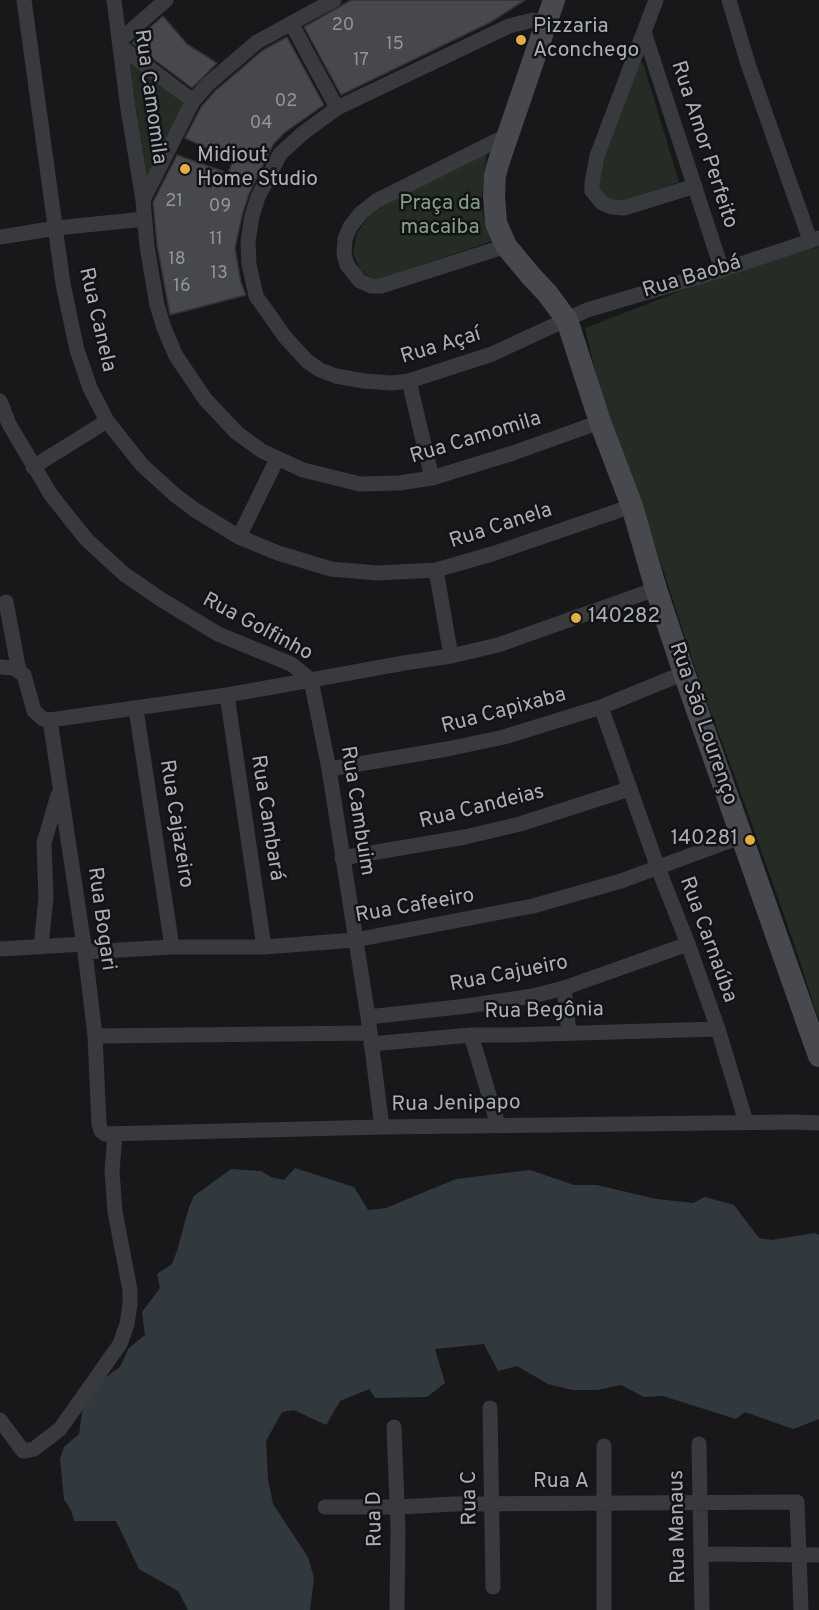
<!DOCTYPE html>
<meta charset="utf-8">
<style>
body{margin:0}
canvas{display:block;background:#18181a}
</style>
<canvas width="819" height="1610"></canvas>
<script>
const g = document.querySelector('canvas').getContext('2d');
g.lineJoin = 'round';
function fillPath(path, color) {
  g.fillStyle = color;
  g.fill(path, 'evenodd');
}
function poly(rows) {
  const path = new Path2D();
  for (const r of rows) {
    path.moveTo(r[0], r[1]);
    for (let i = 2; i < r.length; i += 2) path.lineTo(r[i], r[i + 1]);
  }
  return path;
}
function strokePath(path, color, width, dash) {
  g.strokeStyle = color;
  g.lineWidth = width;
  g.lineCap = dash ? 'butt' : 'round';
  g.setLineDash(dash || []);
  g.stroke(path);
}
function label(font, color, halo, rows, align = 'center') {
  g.font = font + ' Overpass,sans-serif';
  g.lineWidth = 5;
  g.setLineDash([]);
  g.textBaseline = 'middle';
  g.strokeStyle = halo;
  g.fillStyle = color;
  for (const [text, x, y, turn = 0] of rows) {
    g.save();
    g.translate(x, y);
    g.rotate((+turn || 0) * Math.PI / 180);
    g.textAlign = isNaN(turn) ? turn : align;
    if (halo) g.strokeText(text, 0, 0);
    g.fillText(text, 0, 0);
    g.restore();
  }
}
const green = poly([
 [126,54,186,106,143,182],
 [637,61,643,63,679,182,621,203,595,193,596,175],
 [487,150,481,203,485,225,492,241,375,281,361,270,353,254,357,233,369,216,395,197],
 [819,247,819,1021,797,952,738,785,701,686,644,511,603,402,585,328,741,268]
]);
const water = poly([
 [295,1168,354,1187,368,1210,386,1208,456,1179,530,1170,574,1185,597,1185,656,1199,693,1203,705,1197,734,1205,759,1238,772,1240,815,1233,819,1235,819,1419,793,1429,745,1412,736,1419,663,1396,644,1397,621,1385,597,1390,573,1390,548,1384,517,1366,498,1371,484,1344,435,1349,445,1383,427,1397,375,1398,369,1389,340,1401,326,1425,294,1410,282,1412,266,1441,268,1480,273,1504,308,1557,314,1578,310,1610,188,1610,178,1591,139,1569,116,1521,74,1521,71,1510,64,1499,60,1459,64,1447,79,1434,84,1399,99,1382,120,1367,129,1348,145,1335,142,1312,160,1288,157,1274,172,1264,177,1251,189,1207,194,1196,231,1169,261,1171,271,1177,284,1180]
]);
const building = poly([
 [351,0,525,0,491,22,341,95,304,27,351,0],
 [163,16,187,44,217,63,192,88,132,43,163,16],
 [287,37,324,105,284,133,273,145,249,194,242,216,235,248,241,283,246,295,170,315,157,245,153,202,177,155,228,173,233,161,185,138,201,107,215,91,263,50,287,37]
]);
const street = poly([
 [24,0,63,284,77,350,90,388,107,421,142,465,175,495,195,510,239,537,278,553,331,569,377,573,436,570,492,554,632,506],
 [114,0,128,109,143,200],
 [334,0,257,42,208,84,193,101,143,200,147,246,157,305,164,328,176,356,205,399,237,433,262,451,303,470,360,484,399,483,432,478,513,453,600,422],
 [656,0,597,156,592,183,592,191,602,203,612,207,624,208,695,186],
 [729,0,748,64,810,240],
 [291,23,337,108],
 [546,23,533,20,509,26,337,108,303,133,280,154,258,197,252,216,248,241,249,264,256,296,285,337,307,361,320,370,336,376,364,381,391,383,409,381,492,354,587,310,722,270,819,238],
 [644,32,722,270],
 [119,41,166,0],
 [120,46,193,101],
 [0,237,56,228,145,219],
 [506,246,381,286,371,286,360,281,347,265,344,254,345,239,350,227,361,213,376,201,506,136],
 [409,381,432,478],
 [0,401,9,424,51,495,86,539,124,574,162,600,218,634,291,664,311,680,404,663,451,656,498,645,656,589],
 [33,467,107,421],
 [239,537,277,459],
 [436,570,451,656],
 [6,602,19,671],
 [0,667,14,668,24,675,34,711,43,719,50,720,227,695,311,680,329,769,368,1017,382,1127],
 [227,695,264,947],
 [601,707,658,868,688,944,718,1029,746,1122],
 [136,709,172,947],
 [50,720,85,952,95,1036,99,1124,101,1131,105,1134,382,1127,796,1122,819,1123],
 [329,769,447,749,504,737,601,707,684,673],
 [342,858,465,837,520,824,629,789],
 [41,946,46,898,44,843,58,795],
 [0,949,83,944],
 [85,952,172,947,264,947,355,940,533,906,621,881,740,837],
 [564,988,569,1033],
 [368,1017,467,1006,533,996,564,988,688,944],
 [471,1035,498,1125],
 [95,1036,370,1033],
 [371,1044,471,1035,511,1035,718,1029],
 [490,1408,493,1587],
 [0,1420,23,1451,34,1449,60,1429,120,1344,127,1324,130,1304,130,1290,115,1212,112,1171,115,1135],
 [394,1427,398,1528,397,1610],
 [699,1444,702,1610],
 [604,1446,604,1610],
 [325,1507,398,1507,455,1504,797,1502,801,1610],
 [701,1554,819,1555]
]);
const secondary = poly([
 [554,0,499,161,495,175,494,195,496,223,506,246,531,276,547,293,567,320,600,422,632,506,656,589,684,673,819,1056]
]);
const markers = [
 [521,40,6,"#e5ad44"],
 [185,169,6,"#e5ad44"],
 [576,618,6,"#e5ad44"],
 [750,840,6,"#e5ad44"]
];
const numberNames = [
 ["20",343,26],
 ["15",395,45],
 ["17",361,61],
 ["02",286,102],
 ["04",261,124],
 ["21",174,202],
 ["09",220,207],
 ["11",216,240],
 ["18",177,260],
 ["13",219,274],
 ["16",182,287]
];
const poiNames = [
 ["Pizzaria",533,28],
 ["Aconchego",533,52],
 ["Midiout",197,157],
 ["Home Studio",197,181],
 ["140282",588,618],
 ["140281",738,840,"right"]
];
const streetNames = [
 ["Rua Camomila",149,97,82],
 ["Rua Amor Perfeito",703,145,72],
 ["Rua Baobá",692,278,-17],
 ["Rua Canela",96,320,77],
 ["Rua Açaí",441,347,-17],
 ["Rua Camomila",476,439,-17],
 ["Rua Canela",501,527,-18],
 ["Rua Golfinho",257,628,28],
 ["Rua Capixaba",504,712,-15],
 ["Rua São Lourenço",702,724,71],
 ["Rua Candeias",482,808,-14],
 ["Rua Cambuim",356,811,81],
 ["Rua Cambará",266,818,81],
 ["Rua Cajazeiro",175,824,81],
 ["Rua Cafeeiro",415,907,-10],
 ["Rua Bogari",100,919,82],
 ["Rua Carnaúba",707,940,70],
 ["Rua Cajueiro",509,975,-11],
 ["Rua Begônia",544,1012,-1],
 ["Rua Jenipapo",456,1105,-1],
 ["Rua A",561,1483],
 ["Rua C",471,1498,-91],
 ["Rua D",376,1519,-91],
 ["Rua Manaus",679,1527,-91]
];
const parkNames = [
 ["Praça da",440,205],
 ["macaiba",440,229]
];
fillPath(green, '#242c25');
fillPath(water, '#31393f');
fillPath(building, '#47484c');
strokePath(building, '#323235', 1.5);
strokePath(street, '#393a3e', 15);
strokePath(secondary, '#47494e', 22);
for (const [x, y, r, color] of markers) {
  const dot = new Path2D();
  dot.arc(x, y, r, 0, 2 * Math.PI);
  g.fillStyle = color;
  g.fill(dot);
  strokePath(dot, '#131315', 2);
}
label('18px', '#92959d', null, numberNames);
label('21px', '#abafb8', '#131315', poiNames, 'left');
label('21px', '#abafb8', '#131315', streetNames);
label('21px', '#83a285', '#131315', parkNames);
</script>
